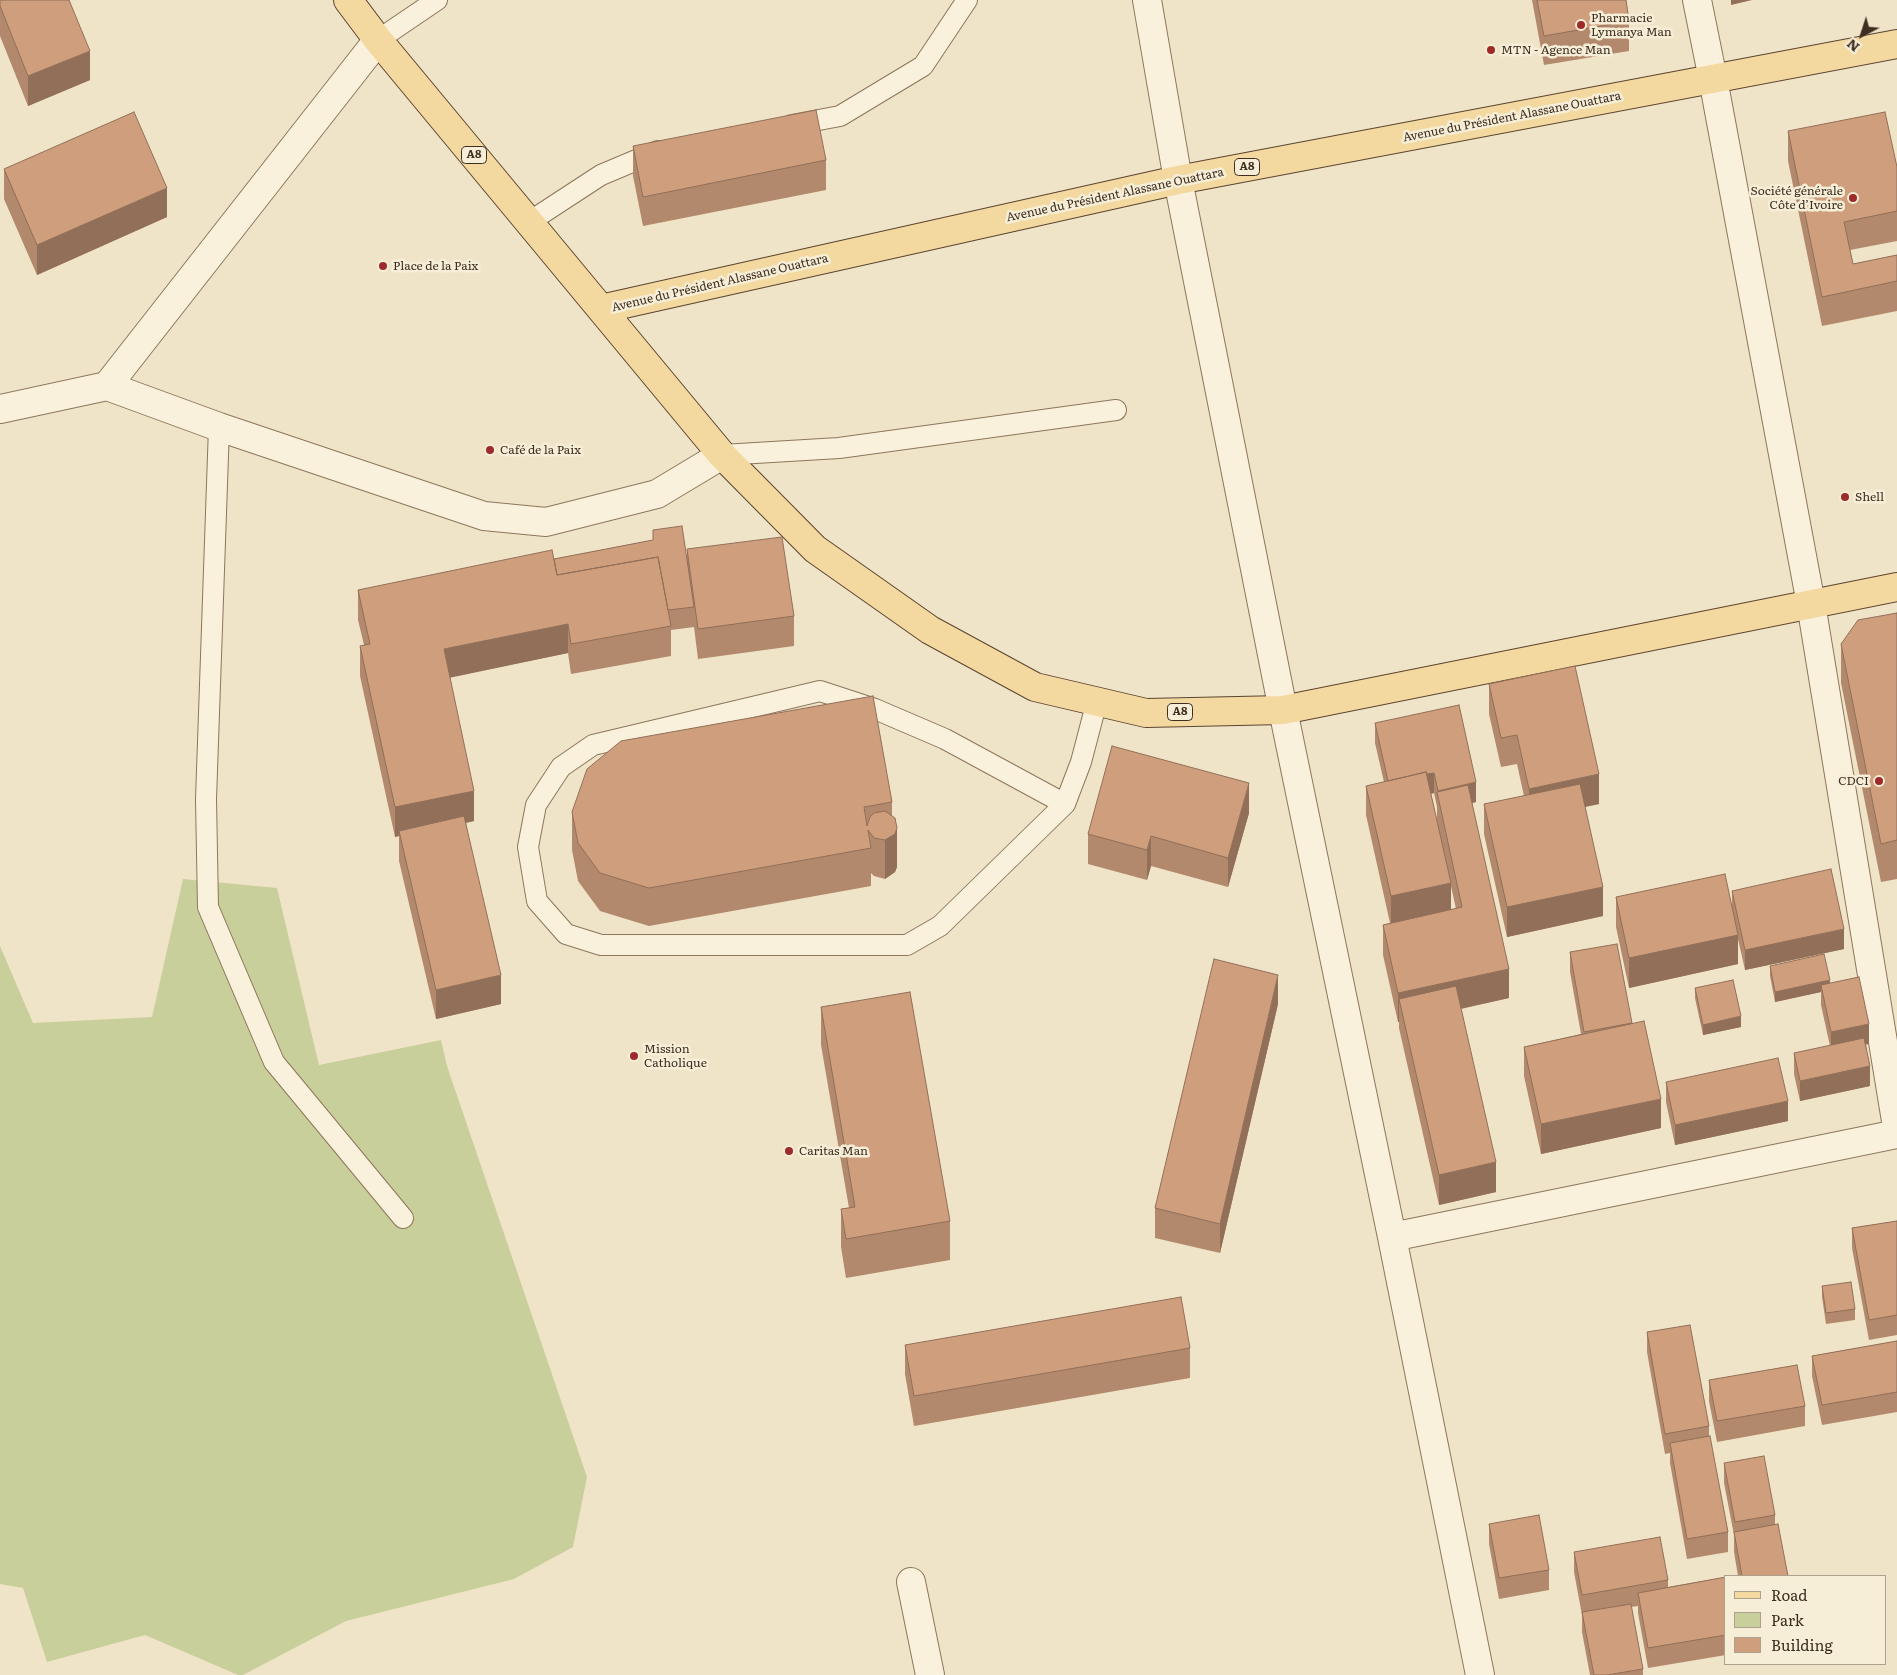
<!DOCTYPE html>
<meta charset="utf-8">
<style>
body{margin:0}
#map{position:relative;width:1897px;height:1675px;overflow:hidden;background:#f0e4c8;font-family:Literata,serif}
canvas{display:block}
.legend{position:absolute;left:1724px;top:1575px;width:162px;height:90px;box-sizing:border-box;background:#f7eed8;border:1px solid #ada18e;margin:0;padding:6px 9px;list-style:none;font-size:15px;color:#3d2e20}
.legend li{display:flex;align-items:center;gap:10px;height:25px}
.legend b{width:25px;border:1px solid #ada18e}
.north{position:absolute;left:1837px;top:10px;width:50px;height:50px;-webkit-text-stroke:4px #f7eed8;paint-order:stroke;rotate:220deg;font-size:14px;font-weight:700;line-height:20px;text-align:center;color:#3d2e20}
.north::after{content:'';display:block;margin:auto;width:18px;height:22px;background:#3d2e20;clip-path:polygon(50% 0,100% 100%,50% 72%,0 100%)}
</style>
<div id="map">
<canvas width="1897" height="1675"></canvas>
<ul class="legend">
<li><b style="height:6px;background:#f3d9a0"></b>Road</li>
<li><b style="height:14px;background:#c9cf9b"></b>Park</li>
<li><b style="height:14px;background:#cf9f7d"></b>Building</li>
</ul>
<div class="north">N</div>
</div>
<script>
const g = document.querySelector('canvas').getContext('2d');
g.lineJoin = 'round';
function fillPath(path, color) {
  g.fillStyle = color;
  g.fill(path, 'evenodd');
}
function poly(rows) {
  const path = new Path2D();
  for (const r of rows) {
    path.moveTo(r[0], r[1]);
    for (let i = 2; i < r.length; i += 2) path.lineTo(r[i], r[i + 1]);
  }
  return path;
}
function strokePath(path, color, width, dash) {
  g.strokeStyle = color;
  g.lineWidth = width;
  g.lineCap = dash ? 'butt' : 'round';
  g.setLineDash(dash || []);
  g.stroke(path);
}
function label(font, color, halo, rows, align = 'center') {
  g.font = font + ' Literata,serif';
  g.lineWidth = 5;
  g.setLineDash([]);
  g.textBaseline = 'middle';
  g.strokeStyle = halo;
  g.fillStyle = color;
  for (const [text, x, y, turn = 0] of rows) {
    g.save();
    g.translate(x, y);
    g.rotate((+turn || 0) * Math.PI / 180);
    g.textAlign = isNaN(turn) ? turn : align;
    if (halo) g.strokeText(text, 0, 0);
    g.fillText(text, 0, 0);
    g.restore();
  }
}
const green = poly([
 [183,879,277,888,319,1065,441,1040,447,1066,587,1477,573,1547,514,1579,346,1621,243,1675,238,1675,145,1635,47,1662,23,1588,0,1584,0,946,33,1023,152,1017]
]);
const service = poly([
 [378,40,437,0],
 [792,125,840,116,923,66,967,0],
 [529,222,601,175,658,151],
 [219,427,206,799,208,907,274,1062,403,1218],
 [722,455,839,448,1116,410],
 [1065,804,945,739,875,709,820,691,593,745,561,767,536,805,528,847,537,901,566,934,601,945,907,945,940,926,1065,804,1081,762,1097,701]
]);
const minor = poly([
 [1147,0,1178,180,1283,710,1392,1237,1480,1675],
 [1697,0,1713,79,1811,604,1897,1127],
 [107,386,219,427,484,516,546,522,657,494,722,455],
 [0,409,107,386,378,40],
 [1392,1237,1897,1134],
 [911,1582,930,1675]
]);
const primary = poly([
 [348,0,378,40,722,455,815,549,930,630,1035,687,1146,713,1283,710,1897,587],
 [601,309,1178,180,1897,44]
]);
const wall = poly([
 [0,0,90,80,28,106,0,36],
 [1532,0,1626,0,1629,21,1629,51,1544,65],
 [1788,131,1897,167,1897,241,1850,250,1853,264,1897,255,1897,311,1822,326,1788,161],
 [633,146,826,160,826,190,643,226,633,176],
 [4,169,167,217,37,275,4,199],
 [653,530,687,559,687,549,794,616,794,646,698,659,694,627,671,630,671,656,571,674,568,653,450,677,474,821,466,823,501,1004,436,1019,399,861,399,836,395,837,360,676,360,646,364,645,358,620,358,590,554,559,653,540],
 [1897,613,1897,879,1881,882,1841,683,1841,644],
 [1489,684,1599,804,1585,807,1603,916,1507,937,1484,834,1484,804,1524,796,1517,764,1501,767,1489,714],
 [1375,723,1476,802,1472,803,1509,998,1461,1009,1496,1192,1439,1205,1399,1028,1399,1022,1398,1022,1383,955,1383,925,1390,923,1366,815,1366,786,1384,782,1375,743],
 [1434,793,1437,807,1437,820,1431,794],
 [1451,886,1456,909,1451,910],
 [892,802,892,815,897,867,895,872,885,879,874,876,871,873,871,886,649,926,600,911,578,881,572,850,572,812],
 [1249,813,1228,887,1151,866,1147,880,1088,864,1088,834],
 [1732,891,1844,949,1745,970,1738,939,1738,964,1629,988,1616,927,1616,897,1732,906],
 [1570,952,1632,1023,1661,1128,1541,1154,1524,1076,1524,1047,1581,1034,1570,972],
 [1770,966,1830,983,1869,1044,1866,1044,1870,1086,1800,1101,1794,1074,1794,1053,1830,1046,1821,1005,1821,992,1775,1002,1770,976],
 [1695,988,1741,1027,1703,1035,1695,998],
 [1278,1004,1220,1253,1155,1238,1155,1208],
 [821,1007,950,1221,950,1260,846,1278,841,1247,841,1209,849,1208,821,1045],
 [1666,1082,1788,1121,1675,1145,1666,1102],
 [1897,1221,1897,1335,1869,1340,1852,1248,1852,1228],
 [1822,1286,1855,1309,1855,1320,1826,1324,1822,1297],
 [1647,1332,1709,1426,1709,1436,1728,1532,1728,1552,1687,1559,1670,1463,1670,1453,1665,1454,1647,1352],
 [1897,1341,1897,1412,1822,1425,1812,1376,1812,1356],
 [905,1345,1190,1348,1190,1378,914,1426,905,1374],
 [1709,1380,1805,1406,1805,1426,1717,1442,1709,1401],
 [1724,1463,1775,1515,1775,1525,1788,1576,1738,1576,1734,1552,1734,1535,1724,1483],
 [1489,1524,1549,1570,1549,1590,1499,1599,1489,1544],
 [1574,1552,1668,1580,1668,1587,1726,1577,1726,1655,1648,1668,1638,1613,1638,1606,1631,1607,1643,1669,1643,1675,1590,1675,1582,1632,1582,1615,1574,1572]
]);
const shadedWall = poly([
 [1731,0,1752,0,1731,5],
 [90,51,90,80,28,106,28,76],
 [167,188,167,217,37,275,37,245],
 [568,624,568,653,444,679,444,649],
 [1434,773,1434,793,1389,803,1389,783],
 [1599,774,1599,804,1529,818,1529,789],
 [1476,782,1476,802,1441,810,1438,796,1438,791],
 [1249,783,1249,813,1228,887,1228,858],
 [474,791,474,821,400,836,399,831,399,836,395,837,395,807],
 [897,828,897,867,895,872,885,879,885,840],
 [1151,836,1151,866,1147,880,1147,850],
 [1451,883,1451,913,1391,926,1391,896],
 [1603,887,1603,916,1507,937,1507,907],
 [1844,929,1844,949,1745,970,1745,950],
 [1738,935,1738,964,1629,988,1629,958],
 [1509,969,1509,998,1404,1021,1399,999,1399,1022,1398,1022,1398,993],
 [501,975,501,1004,436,1019,436,990],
 [1278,975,1278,1004,1220,1253,1220,1224],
 [1830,980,1830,990,1821,985,1821,992,1775,1002,1775,992],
 [1741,1016,1741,1027,1703,1035,1703,1025],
 [1869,1024,1869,1044,1831,1052,1831,1032],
 [1870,1066,1870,1086,1800,1101,1800,1081],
 [1661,1099,1661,1128,1541,1154,1541,1124],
 [1788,1101,1788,1121,1675,1145,1675,1125],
 [1496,1162,1496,1192,1439,1205,1439,1175]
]);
const building = poly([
 [0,0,69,0,90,51,28,76,0,6,0,0],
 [1537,0,1626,0,1629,21,1544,36,1537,0],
 [816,110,826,160,643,197,633,146,816,110],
 [134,112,167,188,37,245,4,169,134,112],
 [1885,112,1897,167,1897,211,1844,222,1853,264,1897,255,1897,281,1822,297,1788,131,1885,112],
 [682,526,694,607,668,610,658,557,557,575,554,559,653,540,653,530,682,526],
 [782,537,794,616,698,629,687,549,782,537],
 [552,550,557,575,658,557,671,626,571,644,568,624,444,649,474,791,395,807,360,646,370,644,358,590,552,550],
 [1897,613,1897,840,1881,844,1841,644,1858,620,1897,613],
 [1575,666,1599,774,1529,789,1517,735,1501,738,1489,684,1575,666],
 [873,696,892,802,864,807,867,826,870,817,874,813,885,811,895,818,897,828,895,834,885,840,874,838,868,830,871,848,649,888,600,873,578,843,572,812,587,769,621,741,873,696],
 [1459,705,1476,782,1438,791,1434,773,1427,774,1426,772,1388,781,1375,723,1459,705],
 [1112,746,1249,783,1228,858,1151,836,1147,850,1088,834,1112,746],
 [1426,772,1451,883,1391,896,1366,786,1426,772],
 [1580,784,1603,887,1507,907,1484,804,1580,784],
 [1468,785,1509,969,1398,993,1383,925,1462,907,1437,792,1468,785],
 [464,816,501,975,436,990,399,831,464,816],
 [1831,869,1844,929,1745,950,1732,891,1831,869],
 [1725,874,1738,935,1629,958,1616,897,1725,874],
 [1617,944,1632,1023,1584,1032,1570,952,1617,944],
 [1824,954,1830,980,1775,992,1770,966,1824,954],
 [1214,959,1278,975,1220,1224,1155,1208,1214,959],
 [1859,977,1869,1024,1831,1032,1821,985,1859,977],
 [1733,980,1741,1016,1703,1025,1695,988,1733,980],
 [1456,986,1496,1162,1439,1175,1399,999,1456,986],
 [910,992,950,1221,846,1239,841,1209,855,1207,821,1007,910,992],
 [1644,1021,1661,1099,1541,1124,1524,1047,1644,1021],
 [1864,1038,1870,1066,1800,1081,1794,1053,1864,1038],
 [1778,1058,1788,1101,1675,1125,1666,1082,1778,1058],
 [1897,1221,1897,1315,1869,1320,1852,1228,1897,1221],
 [1851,1282,1855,1309,1826,1313,1822,1286,1851,1282],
 [1181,1297,1190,1348,914,1396,905,1345,1181,1297],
 [1690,1325,1709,1426,1665,1434,1647,1332,1690,1325],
 [1897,1341,1897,1392,1822,1405,1812,1356,1897,1341],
 [1797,1365,1805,1406,1717,1421,1709,1380,1797,1365],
 [1710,1436,1728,1532,1687,1539,1670,1443,1710,1436],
 [1764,1456,1775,1515,1735,1522,1724,1463,1764,1456],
 [1539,1515,1549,1570,1499,1578,1489,1524,1539,1515],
 [1778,1524,1788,1576,1742,1576,1734,1532,1778,1524],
 [1660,1537,1668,1580,1582,1595,1574,1552,1660,1537],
 [1726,1577,1726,1635,1648,1648,1638,1593,1726,1577],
 [1631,1604,1643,1669,1607,1675,1594,1675,1582,1612,1631,1604]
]);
const markers = [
 [1581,25,5,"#9e2a2b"],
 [1491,50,5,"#9e2a2b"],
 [1853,198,5,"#9e2a2b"],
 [383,266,5,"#9e2a2b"],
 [490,450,5,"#9e2a2b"],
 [1845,497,5,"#9e2a2b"],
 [1879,781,5,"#9e2a2b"],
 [634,1056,5,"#9e2a2b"],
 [789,1151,5,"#9e2a2b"]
];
const shields = [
 [474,155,25],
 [1247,167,25],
 [1180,712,25]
];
const shieldNames = [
 ["A8",474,155],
 ["A8",1247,167],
 ["A8",1180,712]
];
const poiNames = [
 ["Pharmacie",1591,18],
 ["Lymanya Man",1591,32],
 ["MTN - Agence Man",1501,50],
 ["Société générale",1843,191,"right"],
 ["Côte d’Ivoire",1843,205,"right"],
 ["Place de la Paix",393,266],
 ["Café de la Paix",500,450],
 ["Shell",1855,497],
 ["CDCI",1869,781,"right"],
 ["Mission",644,1049],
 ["Catholique",644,1063],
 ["Caritas Man",799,1151]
];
const streetNames = [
 ["Avenue du Président Alassane Ouattara",1512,117,-11],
 ["Avenue du Président Alassane Ouattara",1115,195,-12],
 ["Avenue du Président Alassane Ouattara",720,283,-13]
];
fillPath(green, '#c9cf9b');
strokePath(service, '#8d765c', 22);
strokePath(minor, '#8d765c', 30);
strokePath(primary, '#5b4430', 30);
strokePath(service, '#faf1dc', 20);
strokePath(minor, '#faf1dc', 28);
strokePath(primary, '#f3d9a0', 28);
fillPath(wall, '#b2896c');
fillPath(shadedWall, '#916f58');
fillPath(building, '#cf9f7d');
strokePath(building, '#916f58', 1);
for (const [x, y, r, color] of markers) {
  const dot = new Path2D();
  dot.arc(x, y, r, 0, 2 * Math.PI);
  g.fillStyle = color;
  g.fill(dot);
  strokePath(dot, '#f7eed8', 2);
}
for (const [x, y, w] of shields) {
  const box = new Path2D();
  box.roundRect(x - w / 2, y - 8.5, w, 17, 4);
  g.fillStyle = '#f7eed8';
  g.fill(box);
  strokePath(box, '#3d2e20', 1);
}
label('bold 11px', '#3d2e20', null, shieldNames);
label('12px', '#3d2e20', '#f7eed8', poiNames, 'left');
label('12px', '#3d2e20', '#f7eed8', streetNames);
</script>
